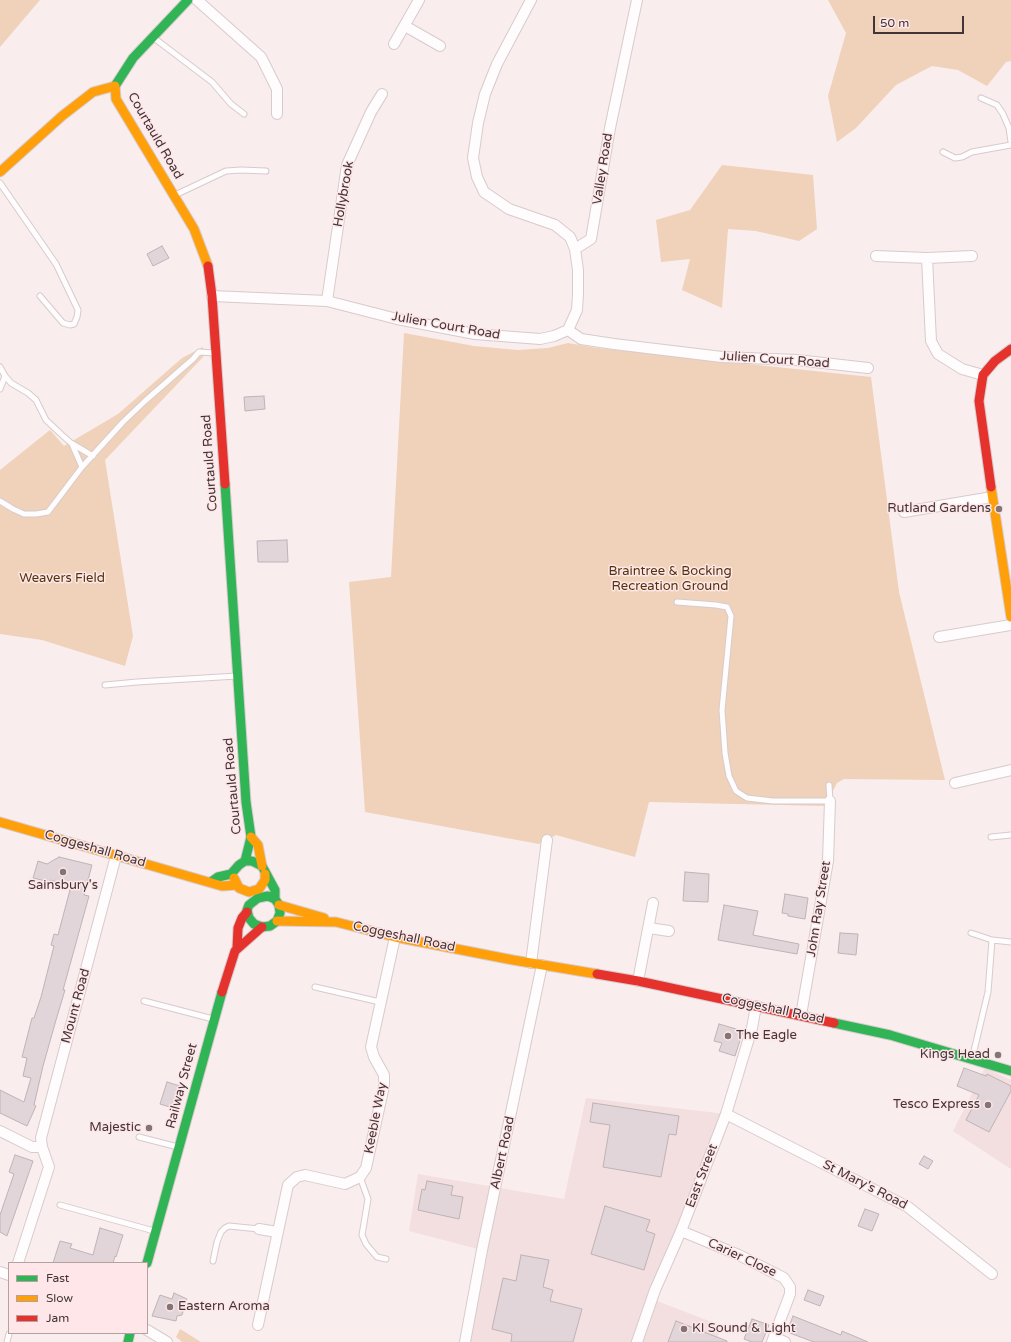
<!DOCTYPE html>
<style>
body{margin:0}
#map{position:relative;width:1011px;height:1342px;overflow:hidden;background:#f9edee;font-family:"Varela Round",sans-serif}
canvas{display:block}
.legend{position:absolute;left:8px;top:1262px;width:140px;height:72px;box-sizing:border-box;background:#ffe7e9;border:1px solid #b4a0a1;margin:0;padding:5px 7px;list-style:none;font-size:12px;color:#433536}
.legend li{display:flex;align-items:center;gap:8px;height:20px}
.legend b{width:20px;border:1px solid #b4a0a1}
.scale{position:absolute;left:873px;top:16px;width:91px;height:18px;box-sizing:border-box;border:2px solid #433536;border-top:0;padding-left:5px;font-size:12px;line-height:14px;white-space:nowrap;color:#433536;-webkit-text-stroke:3px #ffe7e9;paint-order:stroke}
</style>
<div id="map">
<canvas width="1011" height="1342"></canvas>
<ul class="legend">
<li><b style="height:5px;background:#30b455"></b>Fast</li>
<li><b style="height:5px;background:#ff9f0a"></b>Slow</li>
<li><b style="height:5px;background:#e5322d"></b>Jam</li>
</ul>
<div class="scale">50 m</div>
</div>
<script>
const g = document.querySelector('canvas').getContext('2d');
g.lineJoin = 'round';
function fillPath(path, color) {
  g.fillStyle = color;
  g.fill(path, 'evenodd');
}
function poly(rows) {
  const path = new Path2D();
  for (const r of rows) {
    path.moveTo(r[0], r[1]);
    for (let i = 2; i < r.length; i += 2) path.lineTo(r[i], r[i + 1]);
  }
  return path;
}
function strokePath(path, color, width, dash) {
  g.strokeStyle = color;
  g.lineWidth = width;
  g.lineCap = dash ? 'butt' : 'round';
  g.setLineDash(dash || []);
  g.stroke(path);
}
function label(font, color, halo, rows, align = 'center') {
  g.font = font + ' "Varela Round",sans-serif';
  g.lineWidth = 3;
  g.setLineDash([]);
  g.textBaseline = 'middle';
  g.strokeStyle = halo;
  g.fillStyle = color;
  for (const [text, x, y, turn = 0] of rows) {
    g.save();
    g.translate(x, y);
    g.rotate((+turn || 0) * Math.PI / 180);
    g.textAlign = isNaN(turn) ? turn : align;
    if (halo) g.strokeText(text, 0, 0);
    g.fillText(text, 0, 0);
    g.restore();
  }
}
const built = poly([
 [985,1068,1011,1080,1011,1169,953,1131],
 [586,1098,726,1114,708,1159,657,1301,722,1326,715,1342,462,1342,482,1250,409,1231,418,1174,564,1199]
]);
const green = poly([
 [0,0,40,0,0,47],
 [828,0,1011,0,1011,61,1006,62,987,86,958,70,932,66,896,85,856,128,837,142,828,96,846,33],
 [722,165,813,175,817,229,799,241,756,231,728,229,722,308,682,290,690,259,661,262,656,220,690,210],
 [404,333,474,346,518,350,548,348,568,343,597,348,871,377,899,592,945,780,844,779,837,783,825,806,649,802,635,857,556,835,539,844,365,812,349,582,391,577],
 [203,347,204,356,105,460,133,636,125,666,42,640,0,634,0,470,50,430,64,446,118,414,182,358],
 [180,1329,201,1342,182,1342,176,1337]
]);
const building = poly([
 [162,246,169,258,153,266,147,254,162,246],
 [264,396,265,409,245,411,244,397,264,396],
 [287,540,288,562,258,562,257,541,287,540],
 [59,857,92,865,84,895,89,896,63,990,65,990,56,1020,43,1066,34,1105,36,1106,27,1126,0,1113,0,1090,24,1102,31,1078,23,1076,27,1058,22,1057,32,1018,34,1018,41,997,54,946,51,945,54,934,58,935,71,886,50,880,50,882,33,878,38,861,47,864,59,857],
 [685,872,709,874,708,902,683,901,685,872],
 [785,894,808,898,805,919,788,916,788,914,782,913,785,894],
 [724,905,758,911,753,935,799,944,797,954,718,940,724,905],
 [840,933,858,934,856,955,838,953,840,933],
 [719,1024,743,1031,735,1056,719,1051,722,1043,714,1041,719,1024],
 [964,1068,986,1076,987,1074,1011,1086,1011,1091,989,1132,966,1120,979,1095,957,1086,964,1068],
 [167,1082,180,1086,173,1108,160,1104,167,1082],
 [593,1103,679,1116,676,1135,669,1134,661,1177,603,1167,610,1125,590,1122,593,1103],
 [15,1155,33,1161,7,1236,0,1232,0,1215,14,1174,9,1172,15,1155],
 [924,1156,933,1161,928,1169,919,1164,924,1156],
 [427,1181,453,1186,451,1195,463,1197,459,1219,418,1210,422,1189,425,1190,427,1181],
 [605,1206,650,1220,646,1231,655,1234,644,1270,591,1254,605,1206],
 [865,1209,879,1214,872,1231,858,1226,865,1209],
 [100,1228,123,1235,116,1257,115,1256,113,1263,53,1263,60,1241,72,1244,70,1248,93,1255,100,1228],
 [521,1255,549,1260,543,1287,553,1290,550,1301,582,1309,573,1342,511,1342,512,1334,492,1329,503,1278,516,1281,521,1255],
 [808,1290,824,1296,820,1306,804,1300,808,1290],
 [174,1293,187,1299,182,1315,177,1316,176,1321,152,1316,160,1295,172,1299,174,1293],
 [793,1316,841,1335,842,1331,868,1342,814,1342,787,1332,793,1316],
 [752,1319,769,1325,762,1342,752,1342,744,1339,752,1319],
 [676,1321,727,1341,727,1342,668,1342,676,1321]
]);
const lane = poly([
 [154,38,212,82,231,104,244,114],
 [981,98,997,105,1003,114,1009,128,1011,142],
 [943,152,955,158,962,157,972,152,1011,145],
 [0,183,56,264,78,310,77,317,74,324,70,325,63,323,40,296],
 [175,195,226,171,241,170,266,171],
 [0,367,5,376,11,383,28,393,36,400,46,420,62,435,71,443,93,456],
 [0,389,5,376],
 [72,444,82,467],
 [0,501,13,509,24,514,36,514,48,512,82,467,123,422,145,401,193,359,199,352,215,353],
 [677,602,716,605,727,607,731,616,722,710,725,753,729,776,736,791,747,798,773,801,830,801,829,785],
 [105,685,137,682,237,676],
 [991,837,1011,835],
 [971,933,992,940],
 [315,987,380,1002],
 [144,1001,213,1019],
 [972,1059,988,992,992,940,1011,942],
 [139,1137,178,1147],
 [360,1177,368,1199,362,1235,366,1244,377,1257,386,1259],
 [60,1205,154,1231],
 [213,1261,217,1242,221,1232,225,1228,229,1226,259,1229],
 [7,1342,9,1334]
]);
const street = poly([
 [197,0,261,57,277,89,277,114],
 [531,0,497,64,485,94,478,123,473,158,477,177,484,192,509,209,555,225,570,237,575,249,578,270,578,294,577,310,568,330],
 [405,26,440,46],
 [394,44,419,0],
 [575,249,591,239,610,128,637,0],
 [876,256,927,258,931,341,938,354,962,369,983,375],
 [927,258,972,256],
 [212,296,327,301,397,319,475,334,540,339,554,336,568,330],
 [327,301,347,165,371,112,382,94],
 [568,330,581,339,614,344,722,357,797,360,868,368],
 [904,512,992,497],
 [939,637,1011,625],
 [955,783,1011,770],
 [649,928,669,931],
 [531,963,547,840],
 [638,981,653,903],
 [801,1015,828,861,830,801],
 [726,1114,908,1207,992,1274],
 [0,1131,32,1147,42,1147],
 [259,1229,277,1232],
 [681,1231,739,1255,784,1278,790,1287,790,1294,772,1342],
 [18,1263,49,1167,42,1147,41,1138,116,856],
 [0,1272,9,1275],
 [258,1325,288,1185,297,1177,305,1175,345,1184,360,1177,366,1168,384,1086,384,1075,374,1057,371,1047,395,937],
 [147,1330,167,1342],
 [774,1337,785,1342],
 [465,1342,482,1250,542,965],
 [637,1342,655,1290,681,1231,726,1114,752,1028,756,1006]
]);
const fast = poly([
 [115,86,133,58,188,0],
 [225,484,246,802,251,837,245,861],
 [211,882,218,877,231,874,239,865,245,861,252,861,262,866,275,890,275,899],
 [268,896,275,899,279,905,280,913,277,921,270,926,262,927,254,924,249,918,247,910,249,905,258,898,268,896],
 [834,1023,890,1035,1011,1071],
 [147,1263,222,992],
 [128,1342,130,1333]
]);
const slow = poly([
 [115,86,116,99,194,229,208,266],
 [0,172,62,116,93,92,115,86],
 [991,487,1011,617],
 [0,822,222,886,237,885],
 [251,837,258,845,262,866],
 [234,878,239,888,249,892,259,889,265,880,265,874],
 [279,905,324,918],
 [277,921,336,922,395,937,513,960,597,974]
]);
const jam = poly([
 [208,266,212,296,225,484],
 [991,487,979,401,983,375,995,361,1011,349],
 [237,948,238,928,242,918,247,912],
 [597,974,638,981,834,1023],
 [222,992,235,951,262,927]
]);
const markers = [
 [999,509,4,"#837576"],
 [63,872,4,"#837576"],
 [728,1036,4,"#837576"],
 [998,1055,4,"#837576"],
 [988,1105,4,"#837576"],
 [149,1128,4,"#837576"],
 [170,1307,4,"#837576"],
 [684,1329,4,"#837576"]
];
const streetNames = [
 ["Courtauld Road",155,136,60],
 ["Valley Road",603,169,-81],
 ["Hollybrook",344,194,-80],
 ["Julien Court Road",446,326,10],
 ["Julien Court Road",775,360,4],
 ["Courtauld Road",210,463,-94],
 ["Courtauld Road",233,786,-95],
 ["Coggeshall Road",95,849,16],
 ["John Ray Street",819,909,-81],
 ["Coggeshall Road",404,937,12],
 ["Mount Road",76,1006,-75],
 ["Coggeshall Road",773,1009,12],
 ["Railway Street",182,1086,-75],
 ["Keeble Way",376,1118,-79],
 ["Albert Road",503,1153,-78],
 ["East Street",702,1176,-69],
 ["St Mary's Road",865,1185,27],
 ["Carier Close",742,1258,25]
];
const poiNames = [
 ["Rutland Gardens",991,509],
 ["Sainsbury's",63,886,"center"],
 ["The Eagle",736,1036,"left"],
 ["Kings Head",990,1055],
 ["Tesco Express",980,1105],
 ["Majestic",141,1128],
 ["Eastern Aroma",178,1307,"left"],
 ["KI Sound & Light",692,1329,"left"]
];
const parkNames = [
 ["Braintree & Bocking",670,572],
 ["Recreation Ground",670,587],
 ["Weavers Field",62,579]
];
fillPath(built, '#f3dee0');
fillPath(green, '#efd2b9');
fillPath(building, '#e1d5da');
strokePath(building, '#beb3b6', 1);
strokePath(lane, '#d7cbcc', 7);
strokePath(street, '#d7cbcc', 12);
strokePath(fast, '#d7cbcc', 11);
strokePath(slow, '#d7cbcc', 11);
strokePath(jam, '#d7cbcc', 11);
strokePath(lane, '#fefcfc', 5);
strokePath(street, '#fefcfc', 10);
strokePath(fast, '#30b455', 9);
strokePath(slow, '#ff9f0a', 9);
strokePath(jam, '#e5322d', 9);
for (const [x, y, r, color] of markers) {
  const dot = new Path2D();
  dot.arc(x, y, r, 0, 2 * Math.PI);
  g.fillStyle = color;
  g.fill(dot);
  strokePath(dot, '#ffe7e9', 1.5);
}
label('13px', '#433536', '#ffe7e9', streetNames);
label('13px', '#433536', '#ffe7e9', poiNames, 'right');
label('13px', '#52330a', '#ffe7e9', parkNames);
</script>
